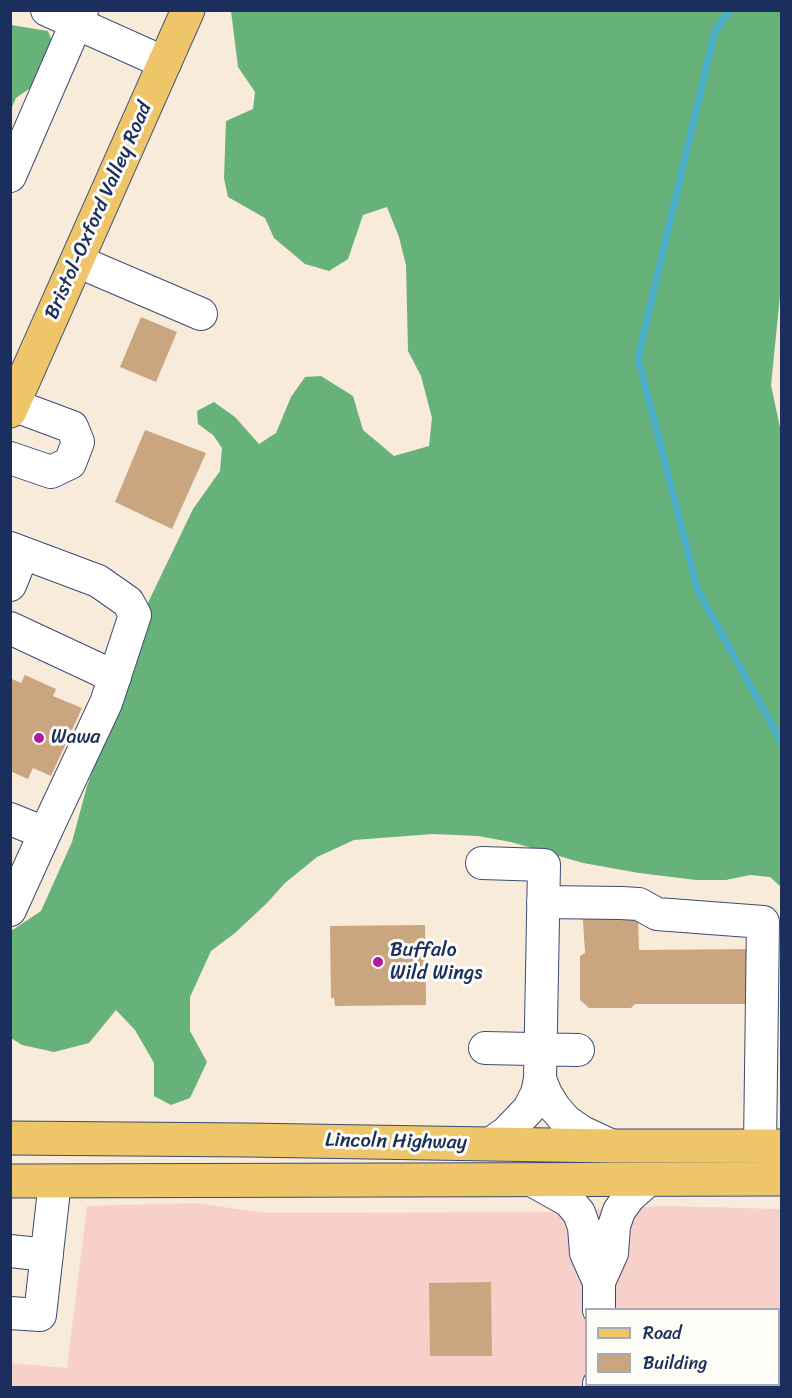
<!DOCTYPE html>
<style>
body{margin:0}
#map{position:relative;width:792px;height:1398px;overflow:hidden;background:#f8ebda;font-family:Sriracha,sans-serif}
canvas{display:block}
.frame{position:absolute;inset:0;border:12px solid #1b2f5e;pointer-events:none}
.legend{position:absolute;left:585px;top:1308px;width:195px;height:78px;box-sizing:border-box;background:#fdfcf7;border:2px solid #a3aaba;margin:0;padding:8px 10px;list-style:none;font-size:18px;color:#1b2f5e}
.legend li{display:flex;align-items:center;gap:12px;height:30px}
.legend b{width:30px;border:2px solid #a3aaba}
</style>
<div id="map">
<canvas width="792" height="1398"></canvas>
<div class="frame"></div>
<ul class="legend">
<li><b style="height:8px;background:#eec569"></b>Road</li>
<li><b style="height:16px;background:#c9a67f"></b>Building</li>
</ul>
</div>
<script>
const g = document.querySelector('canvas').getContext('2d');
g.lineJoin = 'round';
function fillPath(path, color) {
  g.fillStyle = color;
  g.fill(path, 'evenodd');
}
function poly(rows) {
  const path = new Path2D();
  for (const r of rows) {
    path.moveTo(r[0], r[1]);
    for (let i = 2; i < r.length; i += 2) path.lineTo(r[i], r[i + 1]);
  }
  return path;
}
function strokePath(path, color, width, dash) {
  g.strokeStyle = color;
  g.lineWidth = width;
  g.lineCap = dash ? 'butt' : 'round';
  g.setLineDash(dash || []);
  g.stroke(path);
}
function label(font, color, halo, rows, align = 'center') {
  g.font = font + ' Sriracha,sans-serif';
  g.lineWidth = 6;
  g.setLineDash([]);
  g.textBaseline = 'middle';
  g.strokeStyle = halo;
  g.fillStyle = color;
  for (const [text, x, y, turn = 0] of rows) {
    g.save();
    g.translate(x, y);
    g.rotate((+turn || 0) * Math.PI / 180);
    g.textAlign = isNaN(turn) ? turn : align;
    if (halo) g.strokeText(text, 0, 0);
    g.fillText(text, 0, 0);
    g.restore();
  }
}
const built = poly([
 [194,1203,267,1213,546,1212,666,1206,781,1209,781,1387,11,1388,10,1363,67,1368,87,1206],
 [586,1310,778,1310,778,1384,586,1384]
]);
const forest = poly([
 [231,11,781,11,781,286,771,385,782,437,781,887,770,877,750,875,726,880,696,880,639,873,583,863,511,842,478,836,433,834,354,840,317,857,285,883,267,903,235,933,211,951,190,997,190,1031,207,1062,190,1098,171,1105,154,1096,154,1063,135,1030,116,1010,89,1043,54,1052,22,1045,11,1038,11,931,41,911,72,842,87,786,117,707,144,611,193,509,220,471,222,448,213,435,198,424,197,411,214,402,235,417,259,444,276,433,291,397,305,377,321,376,353,396,363,430,394,456,429,446,432,418,421,376,408,351,406,265,399,237,387,207,363,215,348,259,329,271,305,264,274,238,265,218,228,197,224,178,226,121,253,109,255,92,238,67],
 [11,25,48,31,52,41,33,86,16,98,11,109]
]);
const stream = poly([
 [729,10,714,34,638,358,698,591,782,743]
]);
const building = poly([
 [141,317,177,332,156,382,120,367],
 [145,430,206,453,172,529,115,502],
 [25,675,56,689,53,696,82,708,51,776,33,768,28,779,10,771,10,678,21,683],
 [583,919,638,919,639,950,753,949,753,1004,635,1004,631,1008,589,1008,580,1000,580,956,585,953],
 [425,925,426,1005,335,1006,334,998,331,998,330,926],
 [491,1282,492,1356,430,1356,429,1283]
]);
const minor = poly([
 [47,10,165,63],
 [10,176,82,10],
 [77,261,201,314],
 [10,458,51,472,70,463,78,442,72,427,13,405],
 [10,548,98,581,128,602,135,615,106,703,45,833],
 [10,585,23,553],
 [10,628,115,677],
 [10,819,45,833,10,910],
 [482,863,544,865,540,1079,537,1093,529,1109,506,1133,490,1144],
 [543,902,621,903,639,904,657,914,763,922,760,1146],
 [485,1048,578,1050],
 [540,1079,546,1094,554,1107,566,1121,582,1132,612,1146],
 [533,1181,569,1201,579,1213,584,1227,586,1253,599,1282,599,1310],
 [10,1251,47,1255],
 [599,1282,612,1253,614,1226,619,1211,629,1197,648,1180],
 [10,1313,40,1315,55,1181],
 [599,1384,599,1388]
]);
const major = poly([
 [10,411,188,10],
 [10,1138,247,1140,612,1146,782,1146],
 [10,1181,782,1179]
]);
const markers = [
 [39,738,6,"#b5179e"],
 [378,962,6,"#b5179e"]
];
const streetNames = [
 ["Bristol-Oxford Valley Road",99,211,-66],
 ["Lincoln Highway",396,1142,1]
];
const poiNames = [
 ["Wawa",51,738],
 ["Buffalo",390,951],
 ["Wild Wings",390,974]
];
fillPath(built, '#f7d1c9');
fillPath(forest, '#66b27a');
strokePath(stream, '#4cafcb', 7);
fillPath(building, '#c9a67f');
strokePath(minor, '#3c4b71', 34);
strokePath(major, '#3c4b71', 35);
strokePath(minor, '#fff', 32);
strokePath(major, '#eec569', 33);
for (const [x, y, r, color] of markers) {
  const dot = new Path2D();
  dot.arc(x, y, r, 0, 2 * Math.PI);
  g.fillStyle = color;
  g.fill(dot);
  strokePath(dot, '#fdfcf7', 2);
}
label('20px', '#1b2f5e', '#fdfcf7', streetNames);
label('20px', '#1b2f5e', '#fdfcf7', poiNames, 'left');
</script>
